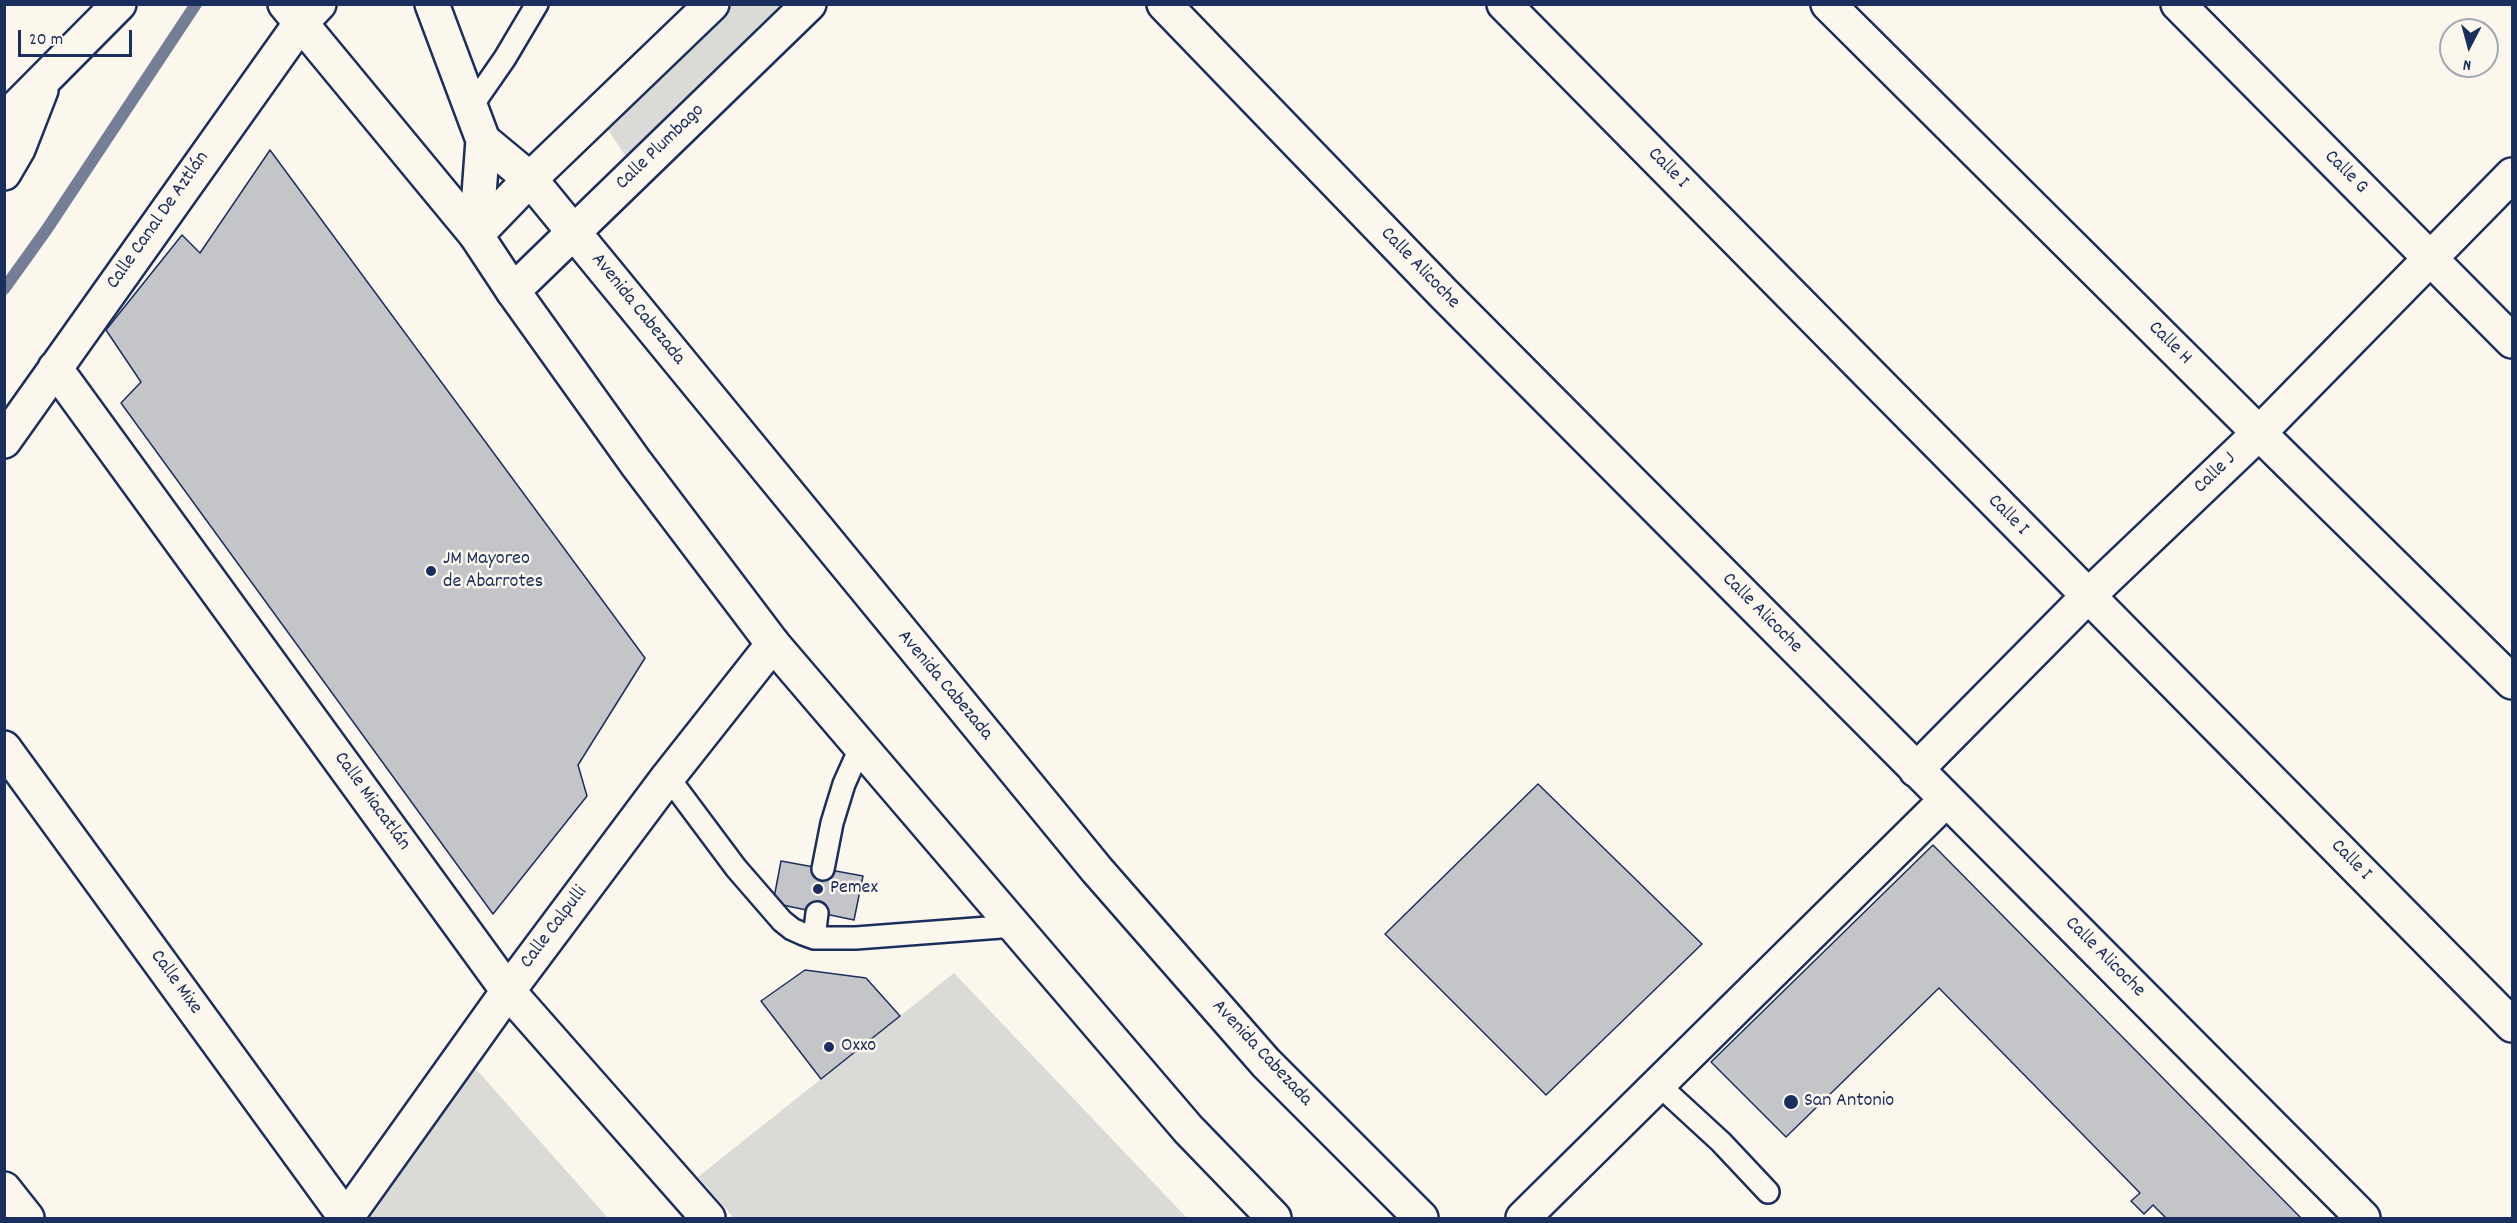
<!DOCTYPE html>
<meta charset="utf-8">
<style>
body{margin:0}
#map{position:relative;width:2517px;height:1223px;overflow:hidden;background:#fbf7ec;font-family:Dekko,sans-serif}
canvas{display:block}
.frame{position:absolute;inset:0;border:6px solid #1b2f5e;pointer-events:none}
.north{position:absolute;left:2439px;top:18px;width:60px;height:60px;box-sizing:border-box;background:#fbf7ec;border:2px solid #a1a7b3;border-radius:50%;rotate:186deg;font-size:16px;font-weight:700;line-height:24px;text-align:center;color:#1b2f5e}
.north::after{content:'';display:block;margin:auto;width:21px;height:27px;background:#1b2f5e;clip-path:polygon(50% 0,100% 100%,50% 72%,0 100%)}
.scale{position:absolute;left:18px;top:30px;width:114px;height:27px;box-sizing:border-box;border:3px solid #1b2f5e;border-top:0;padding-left:8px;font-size:18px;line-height:21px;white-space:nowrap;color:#1b2f5e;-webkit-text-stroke:4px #fbf7ec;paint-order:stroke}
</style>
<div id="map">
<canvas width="2517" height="1223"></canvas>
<div class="frame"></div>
<div class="north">N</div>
<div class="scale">20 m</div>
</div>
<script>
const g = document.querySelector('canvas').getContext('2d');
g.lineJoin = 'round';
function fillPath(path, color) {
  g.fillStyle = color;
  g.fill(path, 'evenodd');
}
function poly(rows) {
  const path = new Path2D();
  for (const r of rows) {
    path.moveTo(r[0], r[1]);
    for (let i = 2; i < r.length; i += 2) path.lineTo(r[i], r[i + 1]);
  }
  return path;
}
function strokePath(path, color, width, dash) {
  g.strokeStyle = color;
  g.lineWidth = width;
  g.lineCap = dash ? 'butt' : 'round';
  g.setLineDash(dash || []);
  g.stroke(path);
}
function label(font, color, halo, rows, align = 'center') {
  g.font = font + ' Dekko,sans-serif';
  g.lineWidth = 5;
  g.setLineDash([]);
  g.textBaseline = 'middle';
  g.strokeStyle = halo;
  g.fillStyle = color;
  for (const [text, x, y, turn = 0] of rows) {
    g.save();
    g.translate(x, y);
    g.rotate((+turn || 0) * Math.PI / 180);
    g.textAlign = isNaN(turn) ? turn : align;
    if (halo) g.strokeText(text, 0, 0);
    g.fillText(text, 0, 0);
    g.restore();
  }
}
const green = poly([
 [733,5,788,5,628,160,607,128],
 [954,973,1187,1218,734,1218,698,1177],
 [475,1068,608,1218,367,1218]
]);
const stream = poly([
 [4,289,47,229,196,4]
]);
const building = poly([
 [270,150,645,658,578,765,587,796,493,914,121,403,141,382,106,330,182,235,200,253,270,150],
 [1538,784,1702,944,1546,1095,1385,934,1538,784],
 [1933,845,2301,1218,2166,1218,2153,1205,2144,1214,2131,1201,2140,1193,1939,988,1786,1137,1711,1062,1933,845],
 [781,861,863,876,854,920,773,903,781,861],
 [805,970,866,978,900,1016,821,1079,761,1001,805,970]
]);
const service = poly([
 [471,107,505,58,537,4],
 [668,777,736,868,782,921,792,929,803,934,814,938,856,938,1014,926],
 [823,869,832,823,844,784,861,746],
 [814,938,817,913],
 [1659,1085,1721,1142,1768,1192]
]);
const minor = poly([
 [285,4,476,235,530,179,712,4],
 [1164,4,1443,293,2363,1218],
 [1504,4,2512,1025],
 [1828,4,2259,433,2512,682],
 [2178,4,2512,341],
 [4,120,119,4],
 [4,173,18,149,41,90],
 [513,291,809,4],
 [55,368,508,991,708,1218],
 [4,441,300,24,319,4],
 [4,748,346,1218],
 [1916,770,2087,597,2259,433,2512,175],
 [4,1189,27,1218],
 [346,1218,508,991,668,777,773,644],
 [1523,1218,1946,800]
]);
const secondary = poly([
 [432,4,483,140,476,235,513,291,636,463,773,644,1188,1129,1274,1218],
 [483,140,530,179,1097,870,1266,1063,1421,1218]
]);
const markers = [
 [431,571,6,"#1b2f5e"],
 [818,889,6,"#1b2f5e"],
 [829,1047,6,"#1b2f5e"],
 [1791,1102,8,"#1b2f5e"]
];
const streetNames = [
 ["Calle Plumbago",661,148,-44],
 ["Calle I",1667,169,45],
 ["Calle G",2345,173,45],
 ["Calle Canal De Aztlán",159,221,-55],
 ["Calle Alicoche",1419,269,46],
 ["Avenida Cabezada",637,310,51],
 ["Calle H",2169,344,45],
 ["Calle J",2216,474,-44],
 ["Calle I",2007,516,45],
 ["Calle Alicoche",1761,614,45],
 ["Avenida Cabezada",944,686,50],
 ["Calle Miacatlán",371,802,54],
 ["Calle I",2350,861,45],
 ["Calle Calpulli",555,928,-53],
 ["Calle Alicoche",2104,958,45],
 ["Calle Mixe",175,983,54],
 ["Avenida Cabezada",1261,1054,47]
];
const poiNames = [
 ["JM Mayoreo",443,560],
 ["de Abarrotes",443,583],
 ["Pemex",830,889],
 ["Oxxo",841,1047],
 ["San Antonio",1804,1102]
];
fillPath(green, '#dadad7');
strokePath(stream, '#747e96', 12);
fillPath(building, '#c3c5c9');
strokePath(building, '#1b2f5e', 1.5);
strokePath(service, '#1b2f5e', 26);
strokePath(minor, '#1b2f5e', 38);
strokePath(secondary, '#1b2f5e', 38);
strokePath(service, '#fbf7ec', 21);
strokePath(minor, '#fbf7ec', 33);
strokePath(secondary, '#fbf7ec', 33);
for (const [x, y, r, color] of markers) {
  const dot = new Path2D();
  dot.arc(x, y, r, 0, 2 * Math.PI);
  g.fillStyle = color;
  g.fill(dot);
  strokePath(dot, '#fbf7ec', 2);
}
label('20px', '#1b2f5e', '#fbf7ec', streetNames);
label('20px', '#1b2f5e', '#fbf7ec', poiNames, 'left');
</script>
